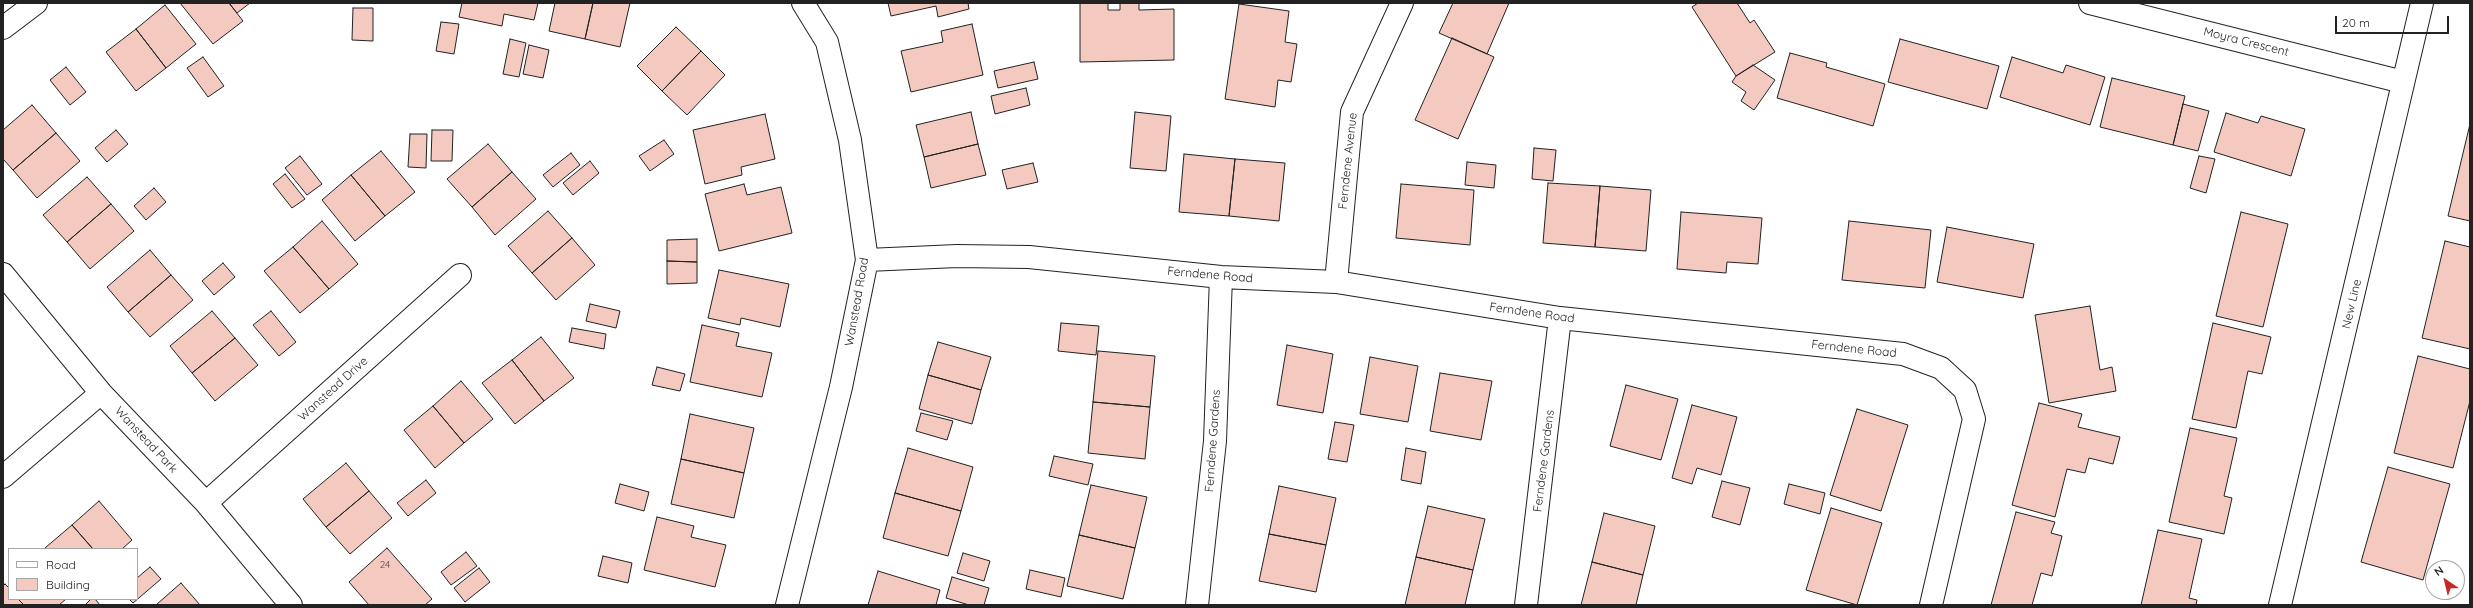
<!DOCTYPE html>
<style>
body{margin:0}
#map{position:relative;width:2473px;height:608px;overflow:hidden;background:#fff;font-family:Quicksand,sans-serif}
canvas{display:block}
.frame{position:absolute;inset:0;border:4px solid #222;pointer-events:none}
.legend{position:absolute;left:8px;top:548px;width:130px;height:52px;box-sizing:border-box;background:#fff;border:1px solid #a7a7a7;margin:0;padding:5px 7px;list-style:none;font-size:12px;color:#222}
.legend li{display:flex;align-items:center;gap:8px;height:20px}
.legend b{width:20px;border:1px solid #a7a7a7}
.north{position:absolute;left:2425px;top:560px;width:40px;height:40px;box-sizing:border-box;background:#fff;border:1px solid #a7a7a7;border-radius:50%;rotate:325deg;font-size:11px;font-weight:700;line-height:16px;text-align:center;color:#222}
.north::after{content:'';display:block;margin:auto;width:14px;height:18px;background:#c62828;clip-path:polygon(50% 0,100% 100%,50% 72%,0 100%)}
.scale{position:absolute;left:2335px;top:16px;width:114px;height:18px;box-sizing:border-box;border:2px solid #222;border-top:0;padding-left:5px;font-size:12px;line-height:14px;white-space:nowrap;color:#222;-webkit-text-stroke:3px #fff;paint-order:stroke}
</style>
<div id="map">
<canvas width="2473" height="608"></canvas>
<div class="frame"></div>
<ul class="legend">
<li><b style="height:5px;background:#fff"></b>Road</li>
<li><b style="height:11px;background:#f3c9c0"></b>Building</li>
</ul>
<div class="north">N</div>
<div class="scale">20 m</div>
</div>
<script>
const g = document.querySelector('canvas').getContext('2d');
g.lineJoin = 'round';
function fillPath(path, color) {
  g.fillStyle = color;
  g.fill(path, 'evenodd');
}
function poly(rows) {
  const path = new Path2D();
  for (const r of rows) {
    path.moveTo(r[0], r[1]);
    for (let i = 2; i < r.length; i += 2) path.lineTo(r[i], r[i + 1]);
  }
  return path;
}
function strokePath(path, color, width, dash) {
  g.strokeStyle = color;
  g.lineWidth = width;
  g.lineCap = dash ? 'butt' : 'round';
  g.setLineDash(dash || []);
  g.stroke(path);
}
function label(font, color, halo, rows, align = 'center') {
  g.font = font + ' Quicksand,sans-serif';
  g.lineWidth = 3;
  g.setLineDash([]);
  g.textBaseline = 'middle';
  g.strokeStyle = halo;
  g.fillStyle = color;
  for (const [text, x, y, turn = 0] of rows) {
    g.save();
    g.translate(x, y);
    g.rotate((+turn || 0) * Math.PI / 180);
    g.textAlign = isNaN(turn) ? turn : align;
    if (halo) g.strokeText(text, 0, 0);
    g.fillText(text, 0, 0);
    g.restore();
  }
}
const building = poly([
 [180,3,229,3,243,21,213,44,180,3],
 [229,3,250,3,237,13,229,3],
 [462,3,538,3,534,20,504,14,502,26,459,17,462,3],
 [555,3,593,3,585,39,549,31,555,3],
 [593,3,630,3,620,47,585,39,593,3],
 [888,3,968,3,969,9,938,17,936,6,891,16,888,3],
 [1080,3,1108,3,1108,10,1120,10,1120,3,1139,3,1139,10,1174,9,1174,60,1080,62,1080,3],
 [1453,3,1509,3,1487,54,1439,33,1453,3],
 [1698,3,1737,3,1750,23,1754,20,1775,52,1736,76,1692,7,1698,3],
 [1239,4,1289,11,1285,42,1297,44,1291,82,1278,80,1275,107,1225,99,1239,4],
 [165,5,196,44,166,68,136,29,165,5],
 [353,8,373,8,373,41,352,40,353,8],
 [441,22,459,24,454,54,436,51,441,22],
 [972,24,983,75,911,92,901,51,943,42,941,31,972,24],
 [676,27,701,51,662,91,637,66,676,27],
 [136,29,166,68,136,91,106,52,136,29],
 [1452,38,1494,57,1458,139,1415,120,1452,38],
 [510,39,526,43,519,77,503,74,510,39],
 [1900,39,1999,66,1987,109,1888,82,1900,39],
 [529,45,549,50,543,78,523,74,529,45],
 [701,51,725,75,687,115,662,91,701,51],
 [1790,53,1827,63,1826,67,1885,84,1873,126,1777,98,1790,53],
 [203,57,224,86,208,97,187,68,203,57],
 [2012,57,2063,73,2066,65,2105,77,2090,125,2000,97,2012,57],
 [1034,62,1038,79,998,88,994,71,1034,62],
 [1753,65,1775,80,1754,110,1741,101,1746,92,1732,82,1736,76,1753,65],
 [66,67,86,92,70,105,50,80,66,67],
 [2112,78,2185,96,2173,145,2100,127,2112,78],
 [1026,88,1030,105,995,114,991,96,1026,88],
 [2183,104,2209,111,2198,151,2173,145,2183,104],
 [32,105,56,133,13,170,3,159,3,130,32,105],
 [971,112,978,144,924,157,916,125,971,112],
 [1135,112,1171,116,1166,171,1130,168,1135,112],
 [2226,113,2258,123,2261,116,2305,129,2291,176,2214,152,2226,113],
 [765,114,775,159,741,167,742,175,705,184,693,130,765,114],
 [2470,124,2470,221,2448,216,2470,124],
 [116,130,128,144,107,162,95,148,116,130],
 [432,130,453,130,452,161,431,161,432,130],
 [56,133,80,161,37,198,13,170,56,133],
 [410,134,427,134,426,168,408,167,410,134],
 [664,140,674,154,650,171,639,156,664,140],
 [488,144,512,172,472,207,447,179,488,144],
 [978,144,986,175,931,188,924,157,978,144],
 [1534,148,1556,150,1553,181,1532,179,1534,148],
 [381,151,415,192,385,216,351,175,381,151],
 [571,153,580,165,553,187,543,175,571,153],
 [1184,154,1235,159,1229,216,1179,212,1184,154],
 [300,156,322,184,307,195,285,168,300,156],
 [2199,156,2215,159,2206,193,2190,188,2199,156],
 [1235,159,1285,163,1279,221,1229,216,1235,159],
 [590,161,599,173,573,195,563,183,590,161],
 [1467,162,1496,165,1494,188,1465,185,1467,162],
 [1033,163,1038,182,1007,189,1002,170,1033,163],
 [512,172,536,199,495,235,472,207,512,172],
 [285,174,305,199,292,208,273,184,285,174],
 [351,175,385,216,355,241,322,200,351,175],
 [87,177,111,204,67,242,43,215,87,177],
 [1548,183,1600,186,1595,247,1543,243,1548,183],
 [744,184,747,195,781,187,792,233,719,251,705,194,744,184],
 [1401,184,1474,190,1470,245,1396,238,1401,184],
 [1600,186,1651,190,1646,251,1595,247,1600,186],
 [154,188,166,202,146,220,134,206,154,188],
 [111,204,134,231,90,269,67,242,111,204],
 [548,211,572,238,532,273,508,246,548,211],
 [1681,212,1762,218,1758,264,1727,262,1726,273,1677,269,1681,212],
 [2241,212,2288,224,2263,327,2216,316,2241,212],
 [322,221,358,264,329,289,293,247,322,221],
 [1849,221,1931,230,1925,288,1842,280,1849,221],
 [1947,227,2034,244,2023,298,1937,282,1947,227],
 [572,238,595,265,556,300,532,273,572,238],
 [697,239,697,262,667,261,667,240,697,239],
 [2445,241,2470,247,2470,349,2422,338,2445,241],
 [293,247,329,289,300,313,264,271,293,247],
 [150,250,171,275,128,312,107,287,150,250],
 [667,261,697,262,697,283,667,284,667,261],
 [223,263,235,277,214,295,202,281,223,263],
 [719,270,789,284,780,327,741,318,740,325,708,318,719,270],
 [171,275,193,300,150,337,128,312,171,275],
 [590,304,620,311,616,328,586,321,590,304],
 [2090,306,2100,370,2112,367,2116,391,2049,403,2035,315,2090,306],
 [212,311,235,338,192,373,170,346,212,311],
 [271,311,296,342,279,356,253,325,271,311],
 [1061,323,1099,326,1096,355,1058,351,1061,323],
 [2213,323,2271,337,2262,374,2248,371,2236,428,2192,419,2213,323],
 [702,325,739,333,736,346,772,353,762,397,690,382,702,325],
 [572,328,606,334,604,349,569,342,572,328],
 [541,337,574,378,544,401,512,360,541,337],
 [235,338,258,365,215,401,192,373,235,338],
 [938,342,991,357,981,390,928,375,938,342],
 [1287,345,1333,354,1323,413,1277,405,1287,345],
 [1098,351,1155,356,1150,407,1093,402,1098,351],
 [2418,356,2470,369,2470,401,2453,468,2394,453,2418,356],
 [1370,357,1418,366,1408,422,1360,414,1370,357],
 [512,360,544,401,515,424,482,383,512,360],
 [657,367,685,374,680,391,652,385,657,367],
 [1440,373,1492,381,1481,440,1430,431,1440,373],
 [928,375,981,390,972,424,919,409,928,375],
 [461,381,493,419,464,443,433,406,461,381],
 [1626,385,1678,399,1661,460,1610,446,1626,385],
 [1093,402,1150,407,1145,459,1088,453,1093,402],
 [2039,403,2082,414,2078,427,2120,437,2113,464,2089,458,2085,473,2067,469,2055,517,2012,505,2039,403],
 [1692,405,1737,417,1721,475,1697,468,1692,484,1672,478,1692,405],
 [433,406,464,443,435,468,404,430,433,406],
 [1857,409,1908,425,1881,511,1830,495,1857,409],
 [921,413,953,421,947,440,916,431,921,413],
 [690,414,754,428,744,473,681,459,690,414],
 [1335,422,1354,425,1347,462,1328,459,1335,422],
 [2190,428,2237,438,2224,496,2232,498,2224,534,2169,522,2190,428],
 [908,448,973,467,961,511,895,493,908,448],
 [1406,448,1426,452,1421,484,1401,480,1406,448],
 [1054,456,1093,464,1088,485,1049,476,1054,456],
 [681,459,744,473,734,518,671,504,681,459],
 [346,463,369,491,326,527,303,499,346,463],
 [2388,467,2450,484,2423,580,2361,562,2388,467],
 [426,480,436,493,408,516,397,503,426,480],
 [1722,481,1750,488,1740,525,1712,517,1722,481],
 [620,484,649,492,644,511,615,503,620,484],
 [1789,484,1825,493,1820,514,1784,504,1789,484],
 [1091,485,1147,497,1135,548,1079,535,1091,485],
 [1279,486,1336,498,1326,545,1269,534,1279,486],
 [369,491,392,518,350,554,326,527,369,491],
 [895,493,961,511,948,556,883,538,895,493],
 [99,501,132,540,122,549,93,549,72,525,99,501],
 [1428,506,1485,519,1473,570,1416,557,1428,506],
 [1831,508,1882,523,1857,605,1806,590,1831,508],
 [2016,512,2055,522,2051,533,2062,536,2052,576,2041,573,2032,605,1991,605,2016,512],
 [1604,513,1655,526,1643,575,1592,562,1604,513],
 [657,517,694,526,691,537,726,545,715,587,644,570,657,517],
 [72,525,93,549,46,549,45,548,72,525],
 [2158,530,2202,539,2189,598,2197,600,2196,605,2141,605,2158,530],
 [1269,534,1326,545,1316,592,1259,581,1269,534],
 [1079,535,1135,548,1123,599,1067,586,1079,535],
 [387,548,432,599,425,605,369,605,349,582,387,548],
 [466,552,477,566,451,585,441,572,466,552],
 [963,553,990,561,984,581,957,573,963,553],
 [603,556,632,563,628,583,598,576,603,556],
 [1416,557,1473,570,1465,605,1405,605,1416,557],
 [1592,562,1643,575,1636,605,1581,605,1592,562],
 [150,567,161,579,133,603,129,599,137,599,137,578,150,567],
 [479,568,490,582,465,602,454,588,479,568],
 [1030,570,1065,578,1061,597,1026,589,1030,570],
 [878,571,940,590,936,605,868,605,878,571],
 [952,577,989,588,984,605,969,605,946,598,952,577],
 [181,583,200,605,156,605,181,583],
 [5,584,9,588,9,599,18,599,24,605,3,605,3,586,5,584],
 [18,599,66,599,59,605,24,605,18,599],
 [91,599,95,599,100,605,85,605,91,599]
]);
const street = poly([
 [2090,3,2403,82],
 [3,28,36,3],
 [867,260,957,256,1029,257,1221,277,1336,282,1560,318,1903,354,1941,368,1965,390,1974,419,1931,605],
 [3,274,101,393,206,503,291,605],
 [1336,282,1352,112,1402,3],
 [3,477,101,393],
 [206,503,460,275],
 [787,605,841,387,867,260,850,140,827,42,803,3],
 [1197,605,1215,441,1221,277],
 [1526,605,1560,318],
 [2280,605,2422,3]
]);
const numberNames = [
 ["24",385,565]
];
const streetNames = [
 ["Moyra Crescent",2246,42,14],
 ["Ferndene Avenue",1348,161,-84],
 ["Ferndene Road",1210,275,5],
 ["Wanstead Road",857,302,-80],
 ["New Line",2352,304,-77],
 ["Ferndene Road",1532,313,8],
 ["Ferndene Road",1854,349,6],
 ["Wanstead Drive",333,389,-42],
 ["Wanstead Park",146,440,47],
 ["Ferndene Gardens",1213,441,-86],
 ["Ferndene Gardens",1544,461,-83]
];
fillPath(building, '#f3c9c0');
strokePath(building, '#222', 1);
strokePath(street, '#222', 24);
strokePath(street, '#fff', 22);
label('10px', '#564c4a', null, numberNames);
label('12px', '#222', '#fff', streetNames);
</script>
